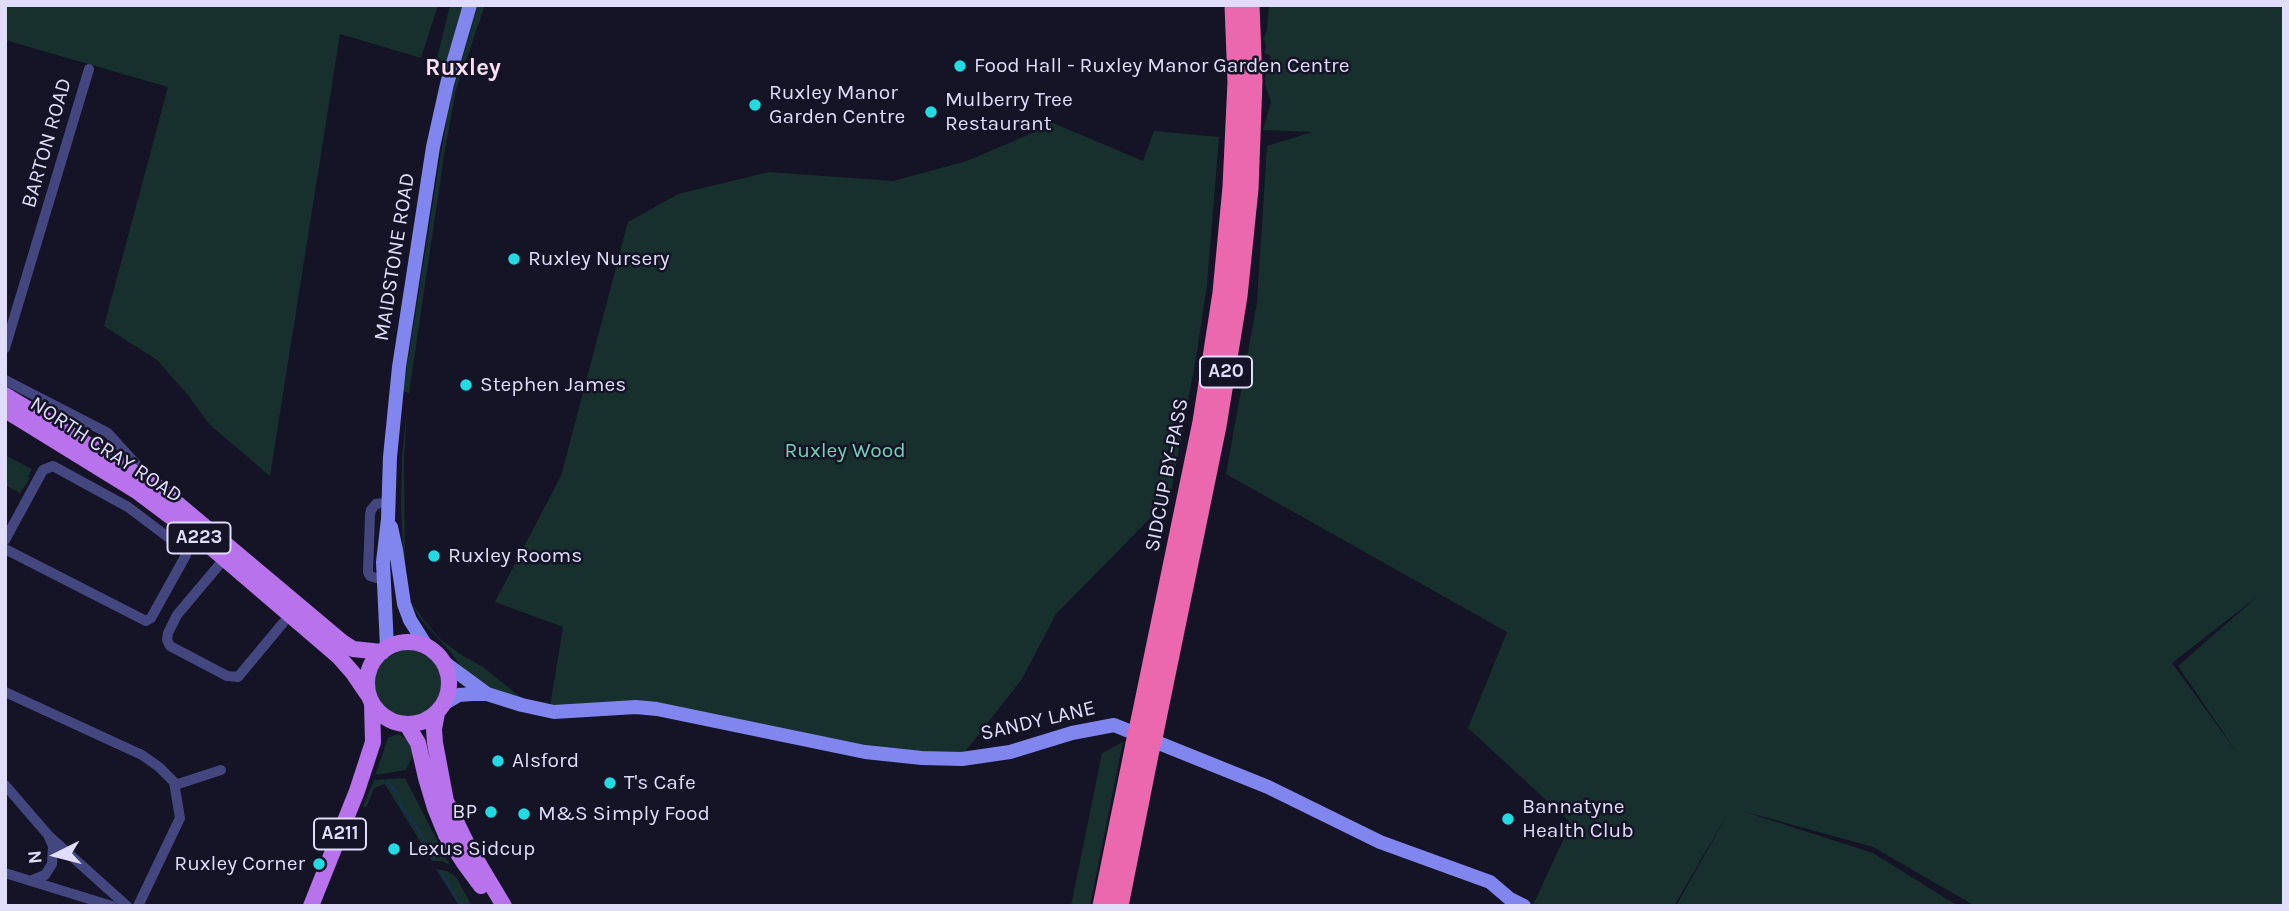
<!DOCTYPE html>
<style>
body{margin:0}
#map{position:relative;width:2289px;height:911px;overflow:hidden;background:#151326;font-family:Karla,sans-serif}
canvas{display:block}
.frame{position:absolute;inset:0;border:7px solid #dfddfa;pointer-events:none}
.north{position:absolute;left:21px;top:820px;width:70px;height:70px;-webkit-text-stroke:5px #151326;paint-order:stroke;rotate:264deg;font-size:19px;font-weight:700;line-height:28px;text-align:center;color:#dfddfa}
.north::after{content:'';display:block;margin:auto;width:24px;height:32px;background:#dfddfa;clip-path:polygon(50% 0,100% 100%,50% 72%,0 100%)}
</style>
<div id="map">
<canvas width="2289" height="911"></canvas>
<div class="frame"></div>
<div class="north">N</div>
</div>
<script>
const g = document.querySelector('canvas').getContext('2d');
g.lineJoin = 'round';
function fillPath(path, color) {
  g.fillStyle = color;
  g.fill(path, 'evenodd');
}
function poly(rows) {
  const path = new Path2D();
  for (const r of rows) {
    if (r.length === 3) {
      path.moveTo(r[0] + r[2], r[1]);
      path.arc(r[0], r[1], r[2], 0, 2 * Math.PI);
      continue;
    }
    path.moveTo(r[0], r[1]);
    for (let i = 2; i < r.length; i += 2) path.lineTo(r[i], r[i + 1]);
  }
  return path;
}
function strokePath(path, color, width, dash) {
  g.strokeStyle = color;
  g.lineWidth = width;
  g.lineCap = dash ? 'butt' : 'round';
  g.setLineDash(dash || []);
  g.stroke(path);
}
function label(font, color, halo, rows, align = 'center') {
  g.font = font + ' Karla,sans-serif';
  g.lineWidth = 5;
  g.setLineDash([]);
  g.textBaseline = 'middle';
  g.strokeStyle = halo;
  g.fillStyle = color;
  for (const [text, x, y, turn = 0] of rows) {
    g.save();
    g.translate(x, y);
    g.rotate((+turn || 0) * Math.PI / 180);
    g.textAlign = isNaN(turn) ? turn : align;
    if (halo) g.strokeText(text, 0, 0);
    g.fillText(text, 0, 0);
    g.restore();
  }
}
const green = poly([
 [5,5,438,5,421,58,340,34,270,476,209,424,188,395,157,360,104,326,168,87,5,40],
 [450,5,463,5,442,77,435,67],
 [478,5,485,5,456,90,445,149,409,393,403,391,440,157,450,101],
 [1269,5,2284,5,2284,906,1975,906,1873,847,1739,810,1873,853,1958,906,1676,906,1731,808,1674,906,1533,905,1571,823,1468,728,1507,632,1226,474,1257,302,1267,146,1312,132,1263,130,1271,102,1265,84,1265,72,1271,56,1264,53,1266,48,1264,38,1267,29],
 [2258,596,2178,666,2238,754,2172,663],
 [1046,120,1143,161,1154,131,1219,137,1207,285,1196,358,1170,498,1056,614,1022,679,961,757,923,756,680,711,550,706,563,627,495,602,561,476,628,222,678,194,769,172,893,181,967,161,1037,131],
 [407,408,404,461,405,562,409,599,424,620,440,639,460,654,483,667,523,699,495,691,465,673,452,654,419,617,409,598,404,570,401,505,402,458],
 [5,455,32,469,28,477,30,478,20,493,5,485],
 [408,683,35],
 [398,734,410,741,414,753,406,770,375,775,388,738],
 [1123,742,1090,906,1071,906,1102,753],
 [405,778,406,780,450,865,442,861,432,861,385,784,374,788,366,808,363,806,374,780],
 [436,869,447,871,456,877,472,906,459,906]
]);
const stream = poly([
 [387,782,397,792,401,806,416,826,434,858],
 [441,872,461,906]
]);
const street = poly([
 [5,348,89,69],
 [5,380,108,433,146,475],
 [5,540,43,470,53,466,128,507,181,547,186,555,151,618,146,621,5,549],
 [225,558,177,615,168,633,167,640,170,646,227,676,238,677,283,623],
 [383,580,370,576,368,572,370,515,371,510,376,504,389,502],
 [5,692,142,755,159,767,174,782,180,818,138,906],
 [5,785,49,836,127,906],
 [175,785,221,770],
 [5,873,112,906],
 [30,881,45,875,52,864,53,846,49,837]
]);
const secondary = poly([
 [391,527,396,550,404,604,410,620,427,647],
 [387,648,383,562,388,519,390,457,399,367,433,147,447,84,470,5],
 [442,661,487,694],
 [445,703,459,695,472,694,487,694,522,705,554,712,636,707,657,709,865,752,922,758,962,759,1010,752,1072,733,1114,725,1268,787,1380,842,1490,882,1510,899,1524,906]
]);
const primary = poly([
 [5,395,155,485,342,642,353,649,382,652],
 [5,410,138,492,206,543,339,657,353,673,368,695],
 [408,683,41],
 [437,713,434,729,435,743,446,801,467,844,504,906],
 [407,725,418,743,426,778,435,808,446,835,464,863,481,886],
 [311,906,357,791,373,742,372,704]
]);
const highway = poly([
 [1139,726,1202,422,1222,293,1232,187,1237,82,1234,5],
 [1154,733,1217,426,1238,296,1249,189,1253,81,1250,5],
 [1102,906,1135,744],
 [1119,906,1150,750]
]);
const highwayBridge = poly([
 [1135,744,1139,726],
 [1150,750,1154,733]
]);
const markers = [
 [960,66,7,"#22dae1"],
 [755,105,7,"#22dae1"],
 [931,112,7,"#22dae1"],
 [514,259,7,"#22dae1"],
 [466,385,7,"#22dae1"],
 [434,556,7,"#22dae1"],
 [498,761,7,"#22dae1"],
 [610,783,7,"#22dae1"],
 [491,812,7,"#22dae1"],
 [524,814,7,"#22dae1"],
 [1508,819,7,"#22dae1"],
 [394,849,7,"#22dae1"],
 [319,864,7,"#22dae1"]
];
const shields = [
 [1226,372,52],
 [199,538,63],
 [340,834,52]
];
const shieldNames = [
 ["A20",1226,372],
 ["A223",199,538],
 ["A211",340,834]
];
const poiNames = [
 ["Food Hall - Ruxley Manor Garden Centre",974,66],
 ["Ruxley Manor",769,93],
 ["Garden Centre",769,117],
 ["Mulberry Tree",945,100],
 ["Restaurant",945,124],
 ["Ruxley Nursery",528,259],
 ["Stephen James",480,385],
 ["Ruxley Rooms",448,556],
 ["Alsford",512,761],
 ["T's Cafe",624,783],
 ["Bannatyne",1522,807],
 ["Health Club",1522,831],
 ["BP",477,812,"right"],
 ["M&S Simply Food",538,814],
 ["Lexus Sidcup",408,849],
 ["Ruxley Corner",305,864,"right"]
];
const streetNames = [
 ["BARTON ROAD",47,143,-74],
 ["MAIDSTONE ROAD",395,257,-81],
 ["NORTH CRAY ROAD",106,450,33],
 ["SIDCUP BY-PASS",1167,475,-79],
 ["SANDY LANE",1038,721,-13]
];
const parkNames = [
 ["Ruxley Wood",845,451]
];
const quarterNames = [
 ["Ruxley",463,68]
];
fillPath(green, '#17302d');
strokePath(stream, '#182f4b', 2.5);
strokePath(street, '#44467f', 10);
strokePath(secondary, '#8185ee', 14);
strokePath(primary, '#b772ec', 16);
strokePath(highway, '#eb68af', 19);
strokePath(highwayBridge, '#eb68af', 19);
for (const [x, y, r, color] of markers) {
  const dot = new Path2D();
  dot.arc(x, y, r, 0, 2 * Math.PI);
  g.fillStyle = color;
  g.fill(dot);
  strokePath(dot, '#151326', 2.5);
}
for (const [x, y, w] of shields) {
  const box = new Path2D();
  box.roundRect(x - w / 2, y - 15.5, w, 31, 5);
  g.fillStyle = '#151326';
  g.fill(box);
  strokePath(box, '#dfddfa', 2);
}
label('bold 19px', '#dfddfa', null, shieldNames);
label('21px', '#dfddfa', '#151326', poiNames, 'left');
label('21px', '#dfddfa', '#151326', streetNames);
label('21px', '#72d2b4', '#151326', parkNames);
label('bold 24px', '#fbdff2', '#151326', quarterNames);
</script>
